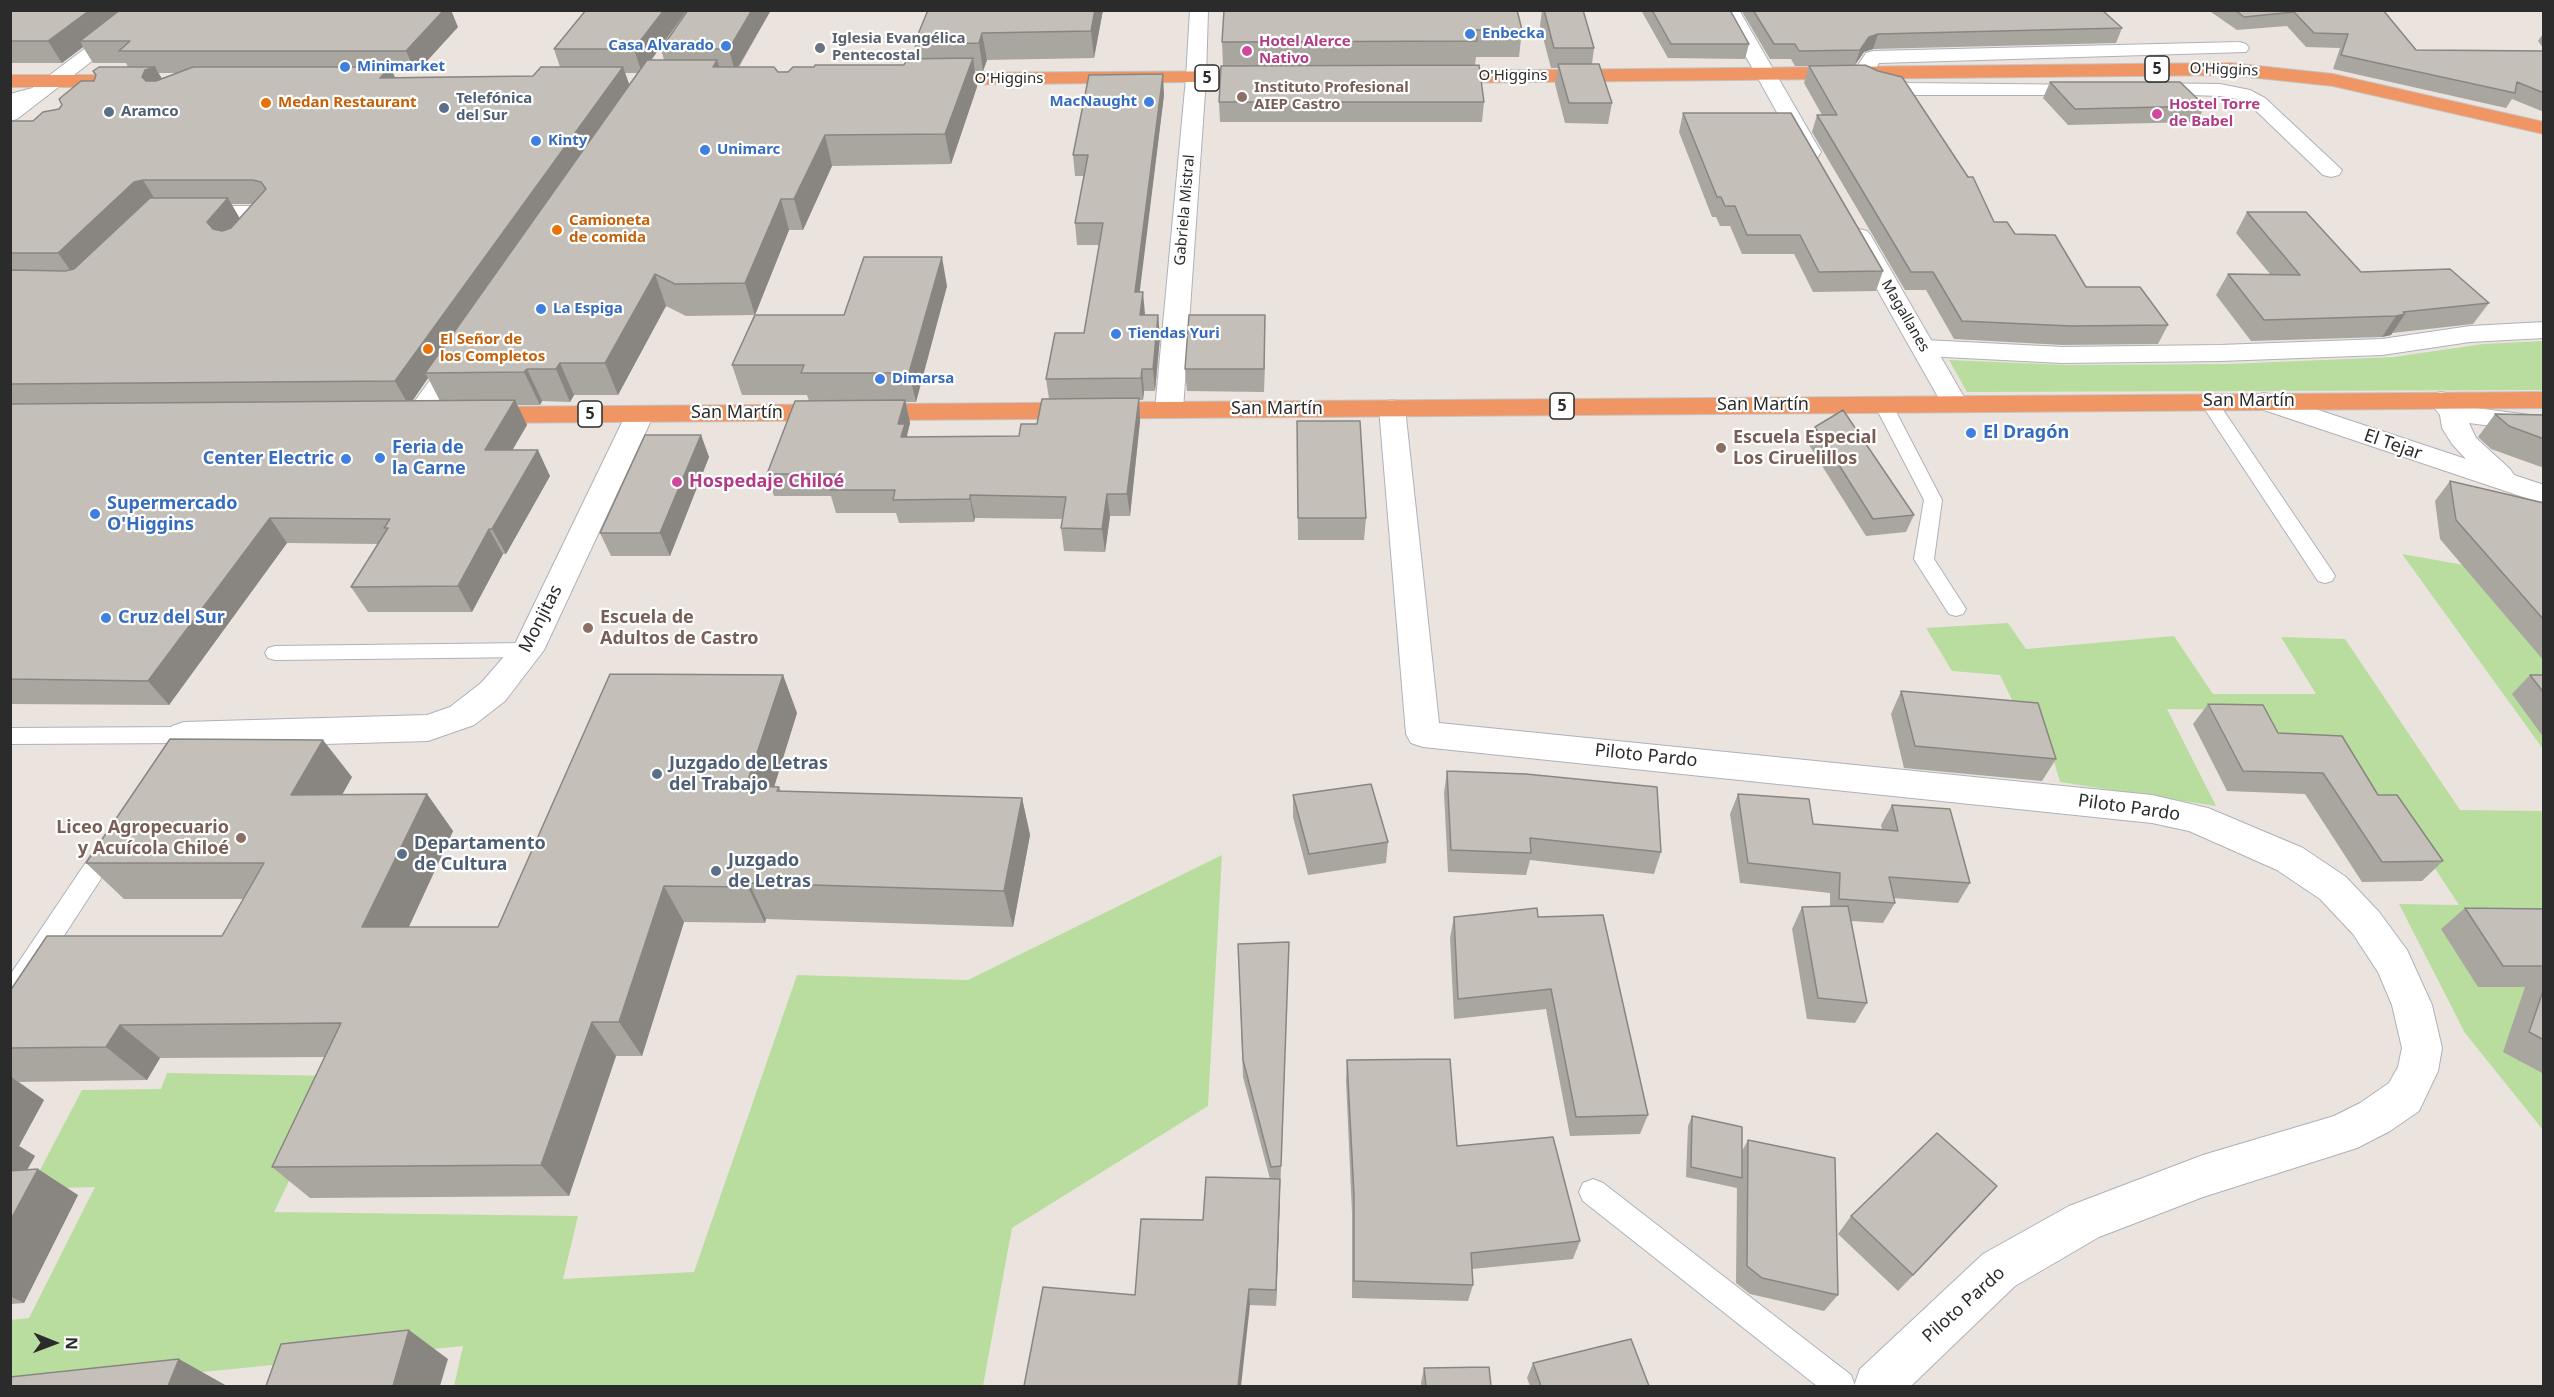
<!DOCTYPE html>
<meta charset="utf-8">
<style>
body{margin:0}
#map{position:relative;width:2554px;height:1397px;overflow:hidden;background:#ebe4de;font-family:"Noto Sans",sans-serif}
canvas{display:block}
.frame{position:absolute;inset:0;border:12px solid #2b2b2b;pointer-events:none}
.north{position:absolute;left:24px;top:1313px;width:60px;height:60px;-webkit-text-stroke:4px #fff;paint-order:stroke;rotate:91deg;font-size:16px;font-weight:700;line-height:24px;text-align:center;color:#2b2b2b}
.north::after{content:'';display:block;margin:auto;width:21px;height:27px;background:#2b2b2b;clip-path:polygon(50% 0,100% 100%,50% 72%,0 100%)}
</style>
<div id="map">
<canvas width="2554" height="1397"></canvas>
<div class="frame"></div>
<div class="north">N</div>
</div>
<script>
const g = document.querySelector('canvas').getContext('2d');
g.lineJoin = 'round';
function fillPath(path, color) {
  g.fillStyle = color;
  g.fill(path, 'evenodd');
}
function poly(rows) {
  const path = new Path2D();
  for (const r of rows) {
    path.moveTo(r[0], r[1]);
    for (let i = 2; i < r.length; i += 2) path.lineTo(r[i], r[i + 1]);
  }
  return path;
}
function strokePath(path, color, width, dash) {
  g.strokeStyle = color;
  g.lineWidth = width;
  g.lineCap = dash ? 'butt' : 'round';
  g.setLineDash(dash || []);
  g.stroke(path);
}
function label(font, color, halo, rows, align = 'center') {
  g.font = font + ' "Noto Sans",sans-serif';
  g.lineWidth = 4.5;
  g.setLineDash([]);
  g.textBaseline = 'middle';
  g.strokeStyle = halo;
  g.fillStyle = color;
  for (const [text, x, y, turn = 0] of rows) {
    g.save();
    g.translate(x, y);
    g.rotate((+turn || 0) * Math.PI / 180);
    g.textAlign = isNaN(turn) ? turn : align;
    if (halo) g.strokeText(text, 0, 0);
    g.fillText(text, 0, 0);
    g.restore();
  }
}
const green = poly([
 [2543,341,2543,390,1967,392,1949,360,2067,365,2228,364,2394,357,2483,344],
 [2402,554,2543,579,2543,749],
 [2008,623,2026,649,2174,636,2213,694,2316,694,2281,637,2345,639,2460,810,2543,811,2543,1130,2465,1033,2399,904,2459,905,2392,803,2264,741,2246,710,2167,709,2216,806,2060,782,2040,713,2016,708,2000,675,1952,671,1926,628],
 [1222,855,1208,1106,1012,1228,983,1386,454,1386,463,1346,63,1386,11,1386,10,1320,29,1318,95,1187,30,1189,82,1090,161,1089,167,1073,340,1076,274,1212,578,1216,563,1279,694,1272,797,975,968,980]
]);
const lane = poly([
 [2209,397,2215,398,2332,571,2335,576,2332,581,2325,583,2318,581,2200,402,2203,398,2209,397],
 [1883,399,1889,400,1892,404,1942,500,1934,559,1966,609,1963,614,1956,616,1949,614,1914,559,1924,500,1874,404,1877,400,1883,399],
 [528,643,535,645,538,650,535,655,528,657,275,660,268,658,265,653,268,648,275,646,528,643],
 [184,727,192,729,195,735,192,741,184,743,10,744,10,728,184,727],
 [109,838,117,840,120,847,117,854,19,1005,10,1008,10,975,101,840,109,838],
 [1593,1179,1603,1183,1851,1375,1855,1386,1817,1386,1583,1201,1579,1192,1583,1183,1593,1179]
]);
const street = poly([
 [2239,42,2246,44,2249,48,2246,52,1879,63,1874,71,1887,78,1909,83,2098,85,2101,89,2098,93,2091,95,1909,95,1873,86,1856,77,1853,73,1866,53,1873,51,2239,42],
 [2143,83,2220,84,2250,90,2265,98,2342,170,2339,175,2331,177,2323,175,2251,106,2237,99,2220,96,2136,93,2133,89,2136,85,2143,83],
 [40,86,47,88,50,92,47,96,10,107,10,94,40,86],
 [191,206,266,206,274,208,277,213,259,235,251,237,243,235,239,230,247,220,183,218,180,213,183,208,191,206],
 [2544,322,2544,338,2470,342,2382,355,2220,361,2062,363,1925,356,1916,353,1912,348,1916,343,1925,340,2062,347,2220,345,2382,339,2470,326,2544,322],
 [2441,392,2450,394,2461,406,2544,417,2544,433,2469,423,2476,438,2510,469,2514,475,2544,485,2544,504,2255,407,2251,401,2255,395,2264,393,2273,395,2466,459,2452,444,2442,428,2440,415,2428,400,2432,394,2441,392],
 [1392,400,1402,402,1405,408,1439,723,2152,795,2208,808,2303,848,2346,877,2379,912,2407,950,2432,1005,2442,1048,2438,1071,2419,1111,2390,1131,2357,1148,2203,1197,2099,1237,2015,1286,1911,1386,1854,1386,1860,1369,1983,1254,2069,1206,2203,1155,2334,1116,2360,1103,2389,1083,2398,1067,2402,1048,2392,1005,2378,972,2353,934,2320,899,2277,870,2189,831,2152,823,1423,747,1411,743,1406,734,1379,408,1382,402,1392,400],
 [640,406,650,408,654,414,544,650,505,701,474,725,428,741,184,748,172,744,167,735,172,726,184,722,427,715,450,707,481,683,515,644,626,414,630,408,640,406]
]);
const secondary = poly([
 [136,10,158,10,17,119,10,121,10,105,136,10],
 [1190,10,1208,10,1206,78,1183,410,1179,416,1169,418,1159,416,1155,410,1186,78,1190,10],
 [1720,10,1739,10,1821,152,1818,157,1810,158,1802,157,1799,152,1720,10],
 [1859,229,1867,231,1871,236,1968,404,1965,410,1955,412,1945,410,1942,404,1847,236,1851,231,1859,229],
 [461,347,470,350,474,355,429,421,419,423,409,421,405,415,409,409,452,350,461,347]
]);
const highway = poly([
 [2230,63,2333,74,2544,122,2544,134,2333,86,2230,75,1435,83,1428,81,1425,77,1428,73,1435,71,2230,63],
 [1267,71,1274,73,1277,77,1274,81,931,85,924,83,921,79,924,75,931,73,1267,71],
 [10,75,136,75,143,77,146,81,143,85,136,87,10,87,10,75],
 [2544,392,2544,408,477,423,467,421,463,415,467,409,477,407,2544,392]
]);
const wall = poly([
 [10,10,458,27,416,73,393,73,395,77,533,76,560,67,554,49,687,10,651,60,664,60,661,49,688,10,771,10,739,67,778,72,904,65,917,59,914,44,928,10,1103,10,1094,58,987,60,983,71,975,71,977,87,951,164,832,166,803,230,789,230,755,315,844,315,947,286,916,402,906,402,910,423,907,435,908,437,1019,436,1037,424,1049,399,1046,379,1084,333,1100,245,1077,245,1075,223,1084,176,1075,176,1073,155,1164,95,1139,292,1144,315,1158,315,1160,337,1155,391,1144,391,1143,400,1139,400,1140,421,1130,516,1110,516,1105,552,1064,551,1061,528,1063,519,975,518,974,522,899,523,896,513,836,513,831,496,774,496,767,474,809,401,807,395,742,395,732,365,754,315,686,316,666,306,618,395,574,395,570,402,542,401,540,405,517,405,527,425,512,450,550,476,506,554,503,554,472,612,368,612,351,587,378,544,287,543,169,705,10,704,10,121,33,121,59,109,94,81,96,76,93,71,128,67,126,63,93,63,83,47,62,63,10,63],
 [158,73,177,73,162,78],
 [625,73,638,73,629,85],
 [231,204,253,204,240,219],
 [428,378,440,401,412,401],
 [1224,10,1522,30,1519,57,1476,57,1475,65,1484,102,1482,122,1220,122,1219,102,1223,66,1222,42],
 [1542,10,1583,10,1594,48,1592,64,1612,103,1608,124,1565,123,1555,84,1558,68,1551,68,1540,26],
 [1642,10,1730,10,1749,44,1745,59,1668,58,1642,12],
 [1741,10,2102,10,2122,28,2116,43,1873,49,1864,52,1855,65,1994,222,2015,234,2086,287,2168,325,2158,344,2062,345,1954,339,1926,290,1905,290,1812,132,1817,115,1822,115,1804,83,1809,66,1795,66,1791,59,1770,59],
 [2208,10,2383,10,2416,50,2544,51,2544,112,2512,99,2506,108,2333,69,2340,48,2306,47,2287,26,2237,30],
 [2544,32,2544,49,2538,41],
 [2050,82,2205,106,2197,122,2068,125,2043,98],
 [1683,113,1883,271,1876,291,1813,292,1794,254,1742,254,1730,226,1720,226,1716,217,1712,217,1679,132],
 [2247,212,2361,272,2489,303,2473,324,2392,333,2391,335,2382,337,2251,341,2216,295,2228,274,2270,274,2236,233],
 [1265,315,1264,392,1187,391,1185,369],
 [2495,414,2544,415,2544,468,2491,449,2478,437],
 [1297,421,1366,518,1364,540,1298,540],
 [1815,427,1914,515,1906,532,1866,536,1809,445],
 [701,435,709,457,670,556,611,556,600,533],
 [2450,481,2544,503,2544,661,2440,539,2435,501],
 [783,675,797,713,774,786,779,787,781,791,1022,798,1030,835,1013,927,766,919,765,923,684,922,642,1056,616,1056,569,1196,310,1198,272,1167,325,1057,160,1058,147,1080,18,1082,10,1076,10,991,222,936,243,899,124,899,86,863,352,777,342,795,427,794,453,831,409,927,498,927],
 [2530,675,2544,675,2544,738,2512,694],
 [1901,691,2056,759,2042,781,1904,768,1891,714],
 [2208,704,2278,733,2378,795,2443,861,2422,881,2362,882,2305,794,2227,791,2193,724],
 [1447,771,1661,852,1654,874,1530,860,1526,875,1448,872,1444,793],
 [1738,794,1813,824,1882,830,1881,825,1892,805,1970,883,1958,903,1893,898,1895,903,1883,923,1851,921,1867,1003,1855,1023,1807,1019,1792,929,1802,907,1830,906,1830,893,1740,883,1730,814],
 [1293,795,1388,842,1386,863,1308,875,1293,817],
 [2465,908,2544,908,2544,1074,2503,1052,2525,987,2478,987,2441,929],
 [1454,917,1538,917,1648,1115,1640,1134,1570,1136,1546,1009,1454,1019,1450,938],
 [1289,942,1276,1306,1250,1305,1203,1220,1270,1179,1243,1077,1238,944],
 [1347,1060,1580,1241,1573,1259,1472,1269,1473,1285,1468,1301,1352,1298,1352,1213,1346,1080],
 [10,1076,44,1100,19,1146,35,1156,27,1170,78,1195,24,1303,10,1304],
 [1692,1116,1742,1151,1748,1140,1838,1295,1824,1311,1750,1294,1736,1283,1737,1186,1737,1188,1686,1177,1688,1126],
 [1981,1204,1898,1291,1838,1234,1851,1216],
 [1533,1363,1649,1386,1530,1386,1527,1378],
 [1424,1368,1491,1386,1421,1386,1421,1383]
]);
const shadedWall = poly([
 [90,10,132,10,80,41,83,47,62,63,48,41],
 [444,10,451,10,458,27,416,73,406,51],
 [664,10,687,10,642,73,634,49],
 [752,10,771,10,735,72,729,49],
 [1095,10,1103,10,1094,58,1091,31],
 [982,33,987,60,983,71,979,43],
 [1878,34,1873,49,1864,52,1855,65,1860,50,1869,37],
 [973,58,977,87,951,164,945,134],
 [717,60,726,89,713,67],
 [155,67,168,89,158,93,142,77,145,70],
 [390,67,400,89,380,78],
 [623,67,631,89,425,373,428,378,409,406,395,381],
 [1163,74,1164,95,1137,314,1135,292],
 [825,135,832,166,803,230,794,199],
 [143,180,158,204,75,277,58,253,134,182],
 [228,198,242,222,222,246,207,222],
 [781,199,789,230,755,315,745,283],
 [942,257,947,286,916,402,909,373],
 [655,274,666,306,618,395,605,363],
 [1143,292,1145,314,1142,337,1140,315],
 [2405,314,2391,335,2382,337,2396,316],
 [1158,315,1160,337,1155,391,1153,369],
 [1265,315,1265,337,1264,392,1264,369],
 [560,363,574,395,570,402,556,369],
 [527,369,542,401,540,405,524,372],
 [1142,369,1144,391,1143,400,1141,378],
 [1139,398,1140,421,1130,516,1127,494],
 [515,400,527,425,498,475,485,450],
 [905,400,910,423,907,435,910,447,906,460,898,424],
 [701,435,709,457,670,556,660,533],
 [538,450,550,476,506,554,492,529],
 [1107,494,1110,516,1105,552,1102,529],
 [970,495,975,518,974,522,970,499],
 [270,518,287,543,169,705,148,681],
 [489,529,503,554,472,612,458,586],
 [783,675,797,713,763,823,746,786],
 [323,740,352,777,321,832,291,795],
 [427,794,453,831,392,963,362,927],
 [1022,798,1030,835,1013,927,1004,891],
 [749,883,766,919,765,923,748,887],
 [664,886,684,922,642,1056,619,1022],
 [592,1022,616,1056,569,1196,541,1165],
 [120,1025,160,1058,147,1080,106,1047],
 [10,1076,44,1100,19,1146,35,1156,10,1199],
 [38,1169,78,1195,24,1303,10,1296,10,1221],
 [1280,1179,1280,1197,1276,1306,1276,1290],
 [1997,1186,1981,1204,1898,1291,1913,1275],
 [1249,1289,1250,1305,1241,1386,1238,1386],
 [409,1330,448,1359,440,1386,393,1386],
 [179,1359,227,1386,168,1386]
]);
const building = poly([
 [10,10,90,10,48,41,10,41,10,10],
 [120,10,444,10,406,51,119,51,130,41,80,41,120,10],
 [586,10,664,10,634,49,554,49,586,10],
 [688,10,752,10,729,49,661,49,688,10],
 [928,10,1095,10,1091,31,982,33,979,43,914,44,928,10],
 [1224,10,1517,10,1522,30,1476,30,1477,41,1222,42,1224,10],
 [1544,10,1583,10,1594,48,1554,48,1544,10],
 [1652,10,1730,10,1749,44,1671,44,1652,10],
 [1753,10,2102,10,2122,28,1878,34,1869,37,1860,50,1799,51,1795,44,1774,44,1753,10],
 [2235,10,2383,10,2416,50,2544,51,2544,93,2517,82,2515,93,2341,55,2348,34,2314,33,2294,12,2244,17,2235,10],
 [973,58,945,134,825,135,794,199,781,199,745,283,675,284,655,274,605,363,560,363,556,369,527,369,524,372,425,373,647,60,717,60,713,67,774,67,778,72,788,72,793,67,814,67,815,65,904,65,907,59,973,58],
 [1558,64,1599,64,1612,103,1569,103,1558,64],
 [1479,65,1484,102,1219,102,1221,66,1479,65],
 [1865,65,1878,71,1902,77,1968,177,1973,177,1994,222,2007,222,2015,234,2055,235,2086,287,2140,287,2168,325,2071,326,1962,321,1933,272,1911,272,1817,115,1837,115,1809,66,1865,65],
 [99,67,155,67,145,70,142,77,146,81,156,81,193,67,390,67,380,78,533,76,541,67,623,67,395,381,10,384,10,270,65,271,74,269,150,198,228,198,207,222,213,229,222,231,231,228,266,189,261,182,253,180,143,180,134,182,58,253,10,253,10,121,33,121,43,112,59,109,62,105,59,99,81,81,94,81,96,75,93,71,99,67],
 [1163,74,1135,292,1143,292,1140,315,1158,315,1153,369,1142,369,1141,378,1046,379,1055,333,1084,333,1103,223,1075,223,1088,155,1073,155,1089,75,1163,74],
 [2050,82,2180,82,2205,106,2075,109,2050,82],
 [1683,113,1791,113,1883,271,1819,272,1800,235,1747,235,1735,206,1725,206,1721,197,1717,197,1683,113],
 [2247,212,2306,212,2361,272,2450,269,2489,303,2403,312,2405,314,2396,316,2264,320,2228,274,2300,275,2247,212],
 [864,257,942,257,909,373,801,373,804,365,732,365,755,315,844,315,864,257],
 [1189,315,1265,315,1264,369,1185,369,1189,315],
 [1139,398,1127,494,1107,494,1102,529,1061,528,1066,497,970,495,970,499,893,500,895,490,830,490,835,474,767,474,795,401,905,400,898,424,905,424,901,437,1019,436,1021,424,1037,424,1042,399,1139,398],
 [515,400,485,450,538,450,492,529,489,529,458,586,351,587,388,528,384,528,390,519,270,518,148,681,10,679,10,404,515,400],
 [1843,410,1914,515,1873,519,1815,427,1843,410],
 [2495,414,2544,415,2544,439,2509,426,2495,414],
 [1297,421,1360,421,1366,518,1298,518,1297,421],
 [645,435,701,435,660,533,600,533,645,435],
 [2450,481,2544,503,2544,620,2456,520,2450,481],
 [610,674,783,675,746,786,779,787,777,791,1022,798,1004,891,749,883,748,887,664,886,619,1022,592,1022,541,1165,272,1167,341,1023,120,1025,106,1047,10,1048,10,991,47,936,222,936,264,863,86,863,170,739,323,740,291,795,427,794,362,927,498,927,610,674],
 [2530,675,2544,675,2544,693,2530,675],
 [1901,691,2038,703,2056,759,1915,746,1901,691],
 [2208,704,2263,705,2278,733,2342,736,2378,795,2397,795,2443,861,2382,862,2323,773,2243,771,2208,704],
 [1447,771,1526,774,1657,787,1661,852,1530,838,1531,853,1451,850,1447,771],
 [1371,784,1388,842,1309,854,1293,795,1371,784],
 [1738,794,1809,799,1813,824,1898,831,1892,805,1950,809,1970,883,1889,877,1895,903,1839,899,1840,873,1748,863,1738,794],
 [1848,906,1867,1003,1818,998,1802,907,1848,906],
 [1537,908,1538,917,1603,915,1648,1115,1576,1117,1551,989,1458,999,1454,917,1537,908],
 [2465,908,2544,909,2544,966,2503,966,2465,908],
 [1289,942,1281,1166,1271,1167,1243,1060,1238,944,1289,942],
 [2544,988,2544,1040,2529,1032,2544,988],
 [1450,1059,1457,1146,1553,1137,1580,1241,1471,1253,1473,1285,1354,1281,1354,1195,1347,1060,1450,1059],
 [1692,1116,1742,1127,1742,1178,1691,1167,1692,1116],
 [1937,1133,1997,1186,1913,1275,1851,1216,1937,1133],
 [1748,1140,1835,1158,1838,1295,1762,1278,1747,1266,1748,1140],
 [38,1169,10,1221,10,1171,38,1169],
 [1206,1177,1280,1179,1276,1290,1249,1289,1238,1386,1024,1386,1043,1287,1135,1295,1141,1219,1203,1220,1206,1177],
 [409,1330,393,1386,266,1386,281,1344,409,1330],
 [1631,1339,1649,1386,1541,1386,1533,1363,1631,1339],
 [179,1359,168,1386,10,1386,10,1377,179,1359],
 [1489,1367,1491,1386,1426,1386,1424,1368,1489,1367]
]);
const markers = [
 [1470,34,6,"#3f7fe0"],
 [726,46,6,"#3f7fe0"],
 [820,48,6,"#6b7280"],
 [1247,51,6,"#d1479c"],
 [345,67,6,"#3f7fe0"],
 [1242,97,6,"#8d6e63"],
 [1149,102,6,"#3f7fe0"],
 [266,103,6,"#e8710a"],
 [444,108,6,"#5c6f8a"],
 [109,112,6,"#5c6f8a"],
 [2157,114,6,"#d1479c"],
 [536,141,6,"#3f7fe0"],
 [705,150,6,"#3f7fe0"],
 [557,230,6,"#e8710a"],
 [541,309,6,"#3f7fe0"],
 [1116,334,6,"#3f7fe0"],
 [428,349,6,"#e8710a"],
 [880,379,6,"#3f7fe0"],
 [1971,433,6,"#3f7fe0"],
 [1721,448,6,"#8d6e63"],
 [380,458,6,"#3f7fe0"],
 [346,459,6,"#3f7fe0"],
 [677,482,6,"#d1479c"],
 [95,514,6,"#3f7fe0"],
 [106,618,6,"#3f7fe0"],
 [588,628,6,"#8d6e63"],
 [657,774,6,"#5c6f8a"],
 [241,838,6,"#8d6e63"],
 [402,854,6,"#5c6f8a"],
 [716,871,6,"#5c6f8a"]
];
const farShopnames = [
 ["Enbecka",1482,34],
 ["Casa Alvarado",714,46,"right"],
 ["Minimarket",357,67],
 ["MacNaught",1137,102,"right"],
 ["Kinty",548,141],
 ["Unimarc",717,150],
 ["La Espiga",553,309],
 ["Tiendas Yuri",1128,334],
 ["Dimarsa",892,379]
];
const farWorshipnames = [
 ["Iglesia Evangélica",832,39],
 ["Pentecostal",832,56]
];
const farHotelnames = [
 ["Hotel Alerce",1259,42],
 ["Nativo",1259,59],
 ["Hostel Torre",2169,105],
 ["de Babel",2169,122]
];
const farStreetnames = [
 ["O'Higgins",2224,70,2],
 ["O'Higgins",1513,76],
 ["O'Higgins",1009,79],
 ["Gabriela Mistral",1185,210,-85],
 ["Magallanes",1905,316,60]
];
const farEducationnames = [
 ["Instituto Profesional",1254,88],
 ["AIEP Castro",1254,105]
];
const farServicenames = [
 ["Telefónica",456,99],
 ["del Sur",456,116],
 ["Aramco",121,112]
];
const farFoodnames = [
 ["Medan Restaurant",278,103],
 ["Camioneta",569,221],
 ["de comida",569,238],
 ["El Señor de",440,340],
 ["los Completos",440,357]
];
const shields = [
 [2157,69,24],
 [1207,78,24],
 [1562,406,24],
 [590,414,24]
];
const shieldNames = [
 ["5",2157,69],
 ["5",1207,78],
 ["5",1562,406],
 ["5",590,414]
];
const streetNames = [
 ["San Martín",2249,401],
 ["San Martín",1763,405],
 ["San Martín",1277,409],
 ["San Martín",737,413],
 ["El Tejar",2393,445,19],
 ["Monjitas",541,619,-63],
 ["Piloto Pardo",1646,756,6],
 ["Piloto Pardo",2129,808,8],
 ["Piloto Pardo",1964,1305,-42]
];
const shopNames = [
 ["El Dragón",1983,433],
 ["Feria de",392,448],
 ["la Carne",392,469],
 ["Center Electric",334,459,"right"],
 ["Supermercado",107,504],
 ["O'Higgins",107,525],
 ["Cruz del Sur",118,618]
];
const educationNames = [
 ["Escuela Especial",1733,438],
 ["Los Ciruelillos",1733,459],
 ["Escuela de",600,618],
 ["Adultos de Castro",600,639],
 ["Liceo Agropecuario",229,828,"right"],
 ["y Acuícola Chiloé",229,849,"right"]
];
const hotelNames = [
 ["Hospedaje Chiloé",689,482]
];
const serviceNames = [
 ["Juzgado de Letras",669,764],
 ["del Trabajo",669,785],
 ["Departamento",414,844],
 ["de Cultura",414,865],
 ["Juzgado",728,861],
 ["de Letras",728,882]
];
fillPath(green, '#b9dd9f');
strokePath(lane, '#aeb1ba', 2);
strokePath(street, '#aeb1ba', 2);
strokePath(secondary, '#aeb1ba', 2);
strokePath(highway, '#c4c4c4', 2);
fillPath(lane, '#fff');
fillPath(street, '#fff');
fillPath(secondary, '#fff');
fillPath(highway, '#f09564');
fillPath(wall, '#a9a59f');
fillPath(shadedWall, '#898682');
fillPath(building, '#c4c0b9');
strokePath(building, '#898682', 1.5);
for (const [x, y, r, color] of markers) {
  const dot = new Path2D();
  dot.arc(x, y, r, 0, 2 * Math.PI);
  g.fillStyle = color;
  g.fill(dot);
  strokePath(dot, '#fff', 2);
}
label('bold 15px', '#366cbe', '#fff', farShopnames, 'left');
label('bold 15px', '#5b616d', '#fff', farWorshipnames, 'left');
label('bold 15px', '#b23c85', '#fff', farHotelnames, 'left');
label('15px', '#2b2b2b', '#fff', farStreetnames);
label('bold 15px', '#785e54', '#fff', farEducationnames, 'left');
label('bold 15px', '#4e5e75', '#fff', farServicenames, 'left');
label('bold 15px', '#c56008', '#fff', farFoodnames, 'left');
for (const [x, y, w] of shields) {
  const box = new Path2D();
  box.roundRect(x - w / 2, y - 13, w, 26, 4.5);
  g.fillStyle = '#fff';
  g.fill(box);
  strokePath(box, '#2b2b2b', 1.5);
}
label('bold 16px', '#2b2b2b', null, shieldNames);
label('18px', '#2b2b2b', '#fff', streetNames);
label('bold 18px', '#366cbe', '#fff', shopNames, 'left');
label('bold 18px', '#785e54', '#fff', educationNames, 'left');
label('bold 18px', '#b23c85', '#fff', hotelNames, 'left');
label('bold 18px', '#4e5e75', '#fff', serviceNames, 'left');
</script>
